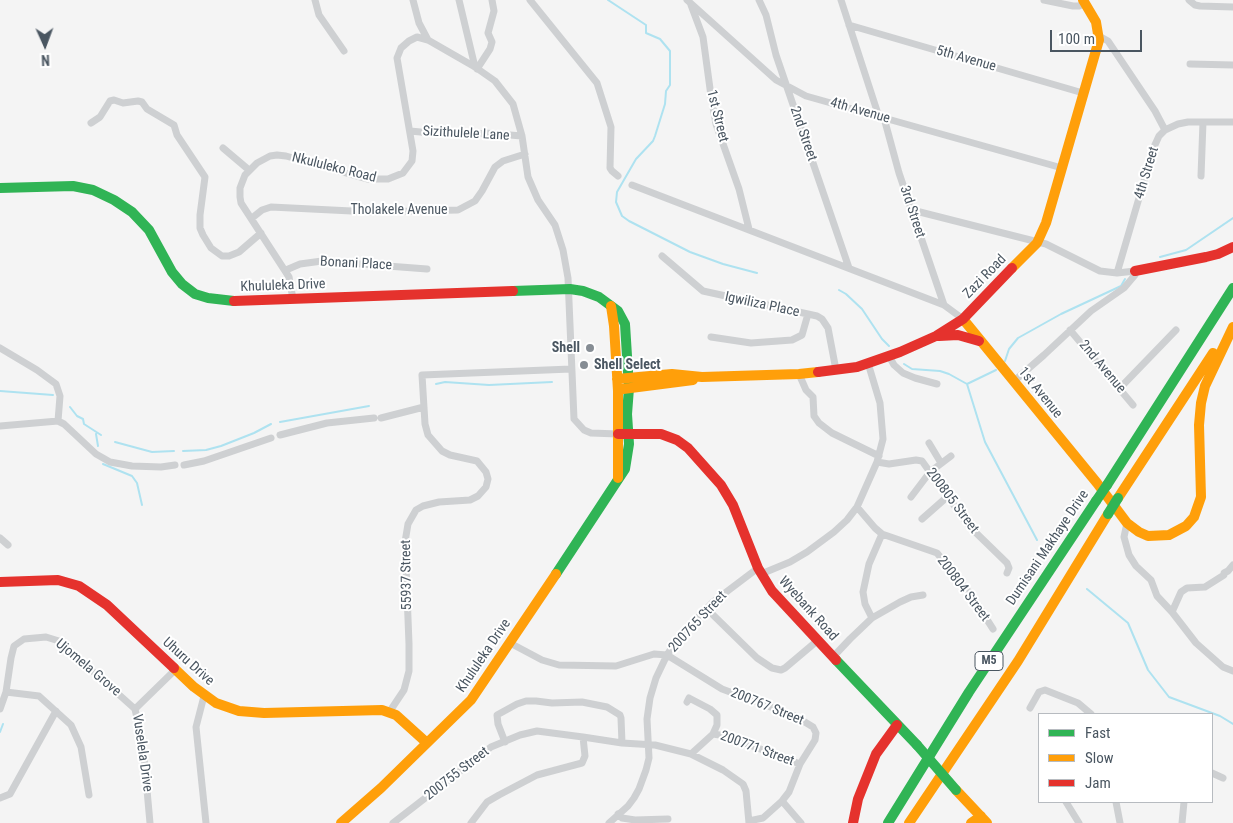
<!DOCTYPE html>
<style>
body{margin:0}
#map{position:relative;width:1233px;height:823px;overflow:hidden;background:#f4f4f4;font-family:"Roboto Condensed",sans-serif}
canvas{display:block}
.legend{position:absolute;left:1038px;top:713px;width:175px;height:90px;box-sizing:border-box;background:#fff;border:1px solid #b7bbc0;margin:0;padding:6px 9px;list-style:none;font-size:15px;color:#4a5661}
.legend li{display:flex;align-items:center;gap:10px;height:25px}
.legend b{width:25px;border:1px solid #b7bbc0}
.north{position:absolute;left:20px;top:20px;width:50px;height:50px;-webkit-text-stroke:4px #fff;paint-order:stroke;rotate:178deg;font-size:14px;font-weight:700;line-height:20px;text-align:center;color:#4a5661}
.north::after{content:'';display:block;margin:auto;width:18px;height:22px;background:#4a5661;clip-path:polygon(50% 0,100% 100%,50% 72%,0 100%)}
.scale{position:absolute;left:1050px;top:30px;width:92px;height:22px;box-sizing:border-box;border:2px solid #4a5661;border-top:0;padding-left:6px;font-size:15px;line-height:18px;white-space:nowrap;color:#4a5661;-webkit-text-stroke:4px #fff;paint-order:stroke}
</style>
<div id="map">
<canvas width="1233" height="823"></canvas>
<ul class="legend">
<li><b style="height:6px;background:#30b455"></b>Fast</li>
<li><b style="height:6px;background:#ff9f0a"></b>Slow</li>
<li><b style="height:6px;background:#e5322d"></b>Jam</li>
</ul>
<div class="north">N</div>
<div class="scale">100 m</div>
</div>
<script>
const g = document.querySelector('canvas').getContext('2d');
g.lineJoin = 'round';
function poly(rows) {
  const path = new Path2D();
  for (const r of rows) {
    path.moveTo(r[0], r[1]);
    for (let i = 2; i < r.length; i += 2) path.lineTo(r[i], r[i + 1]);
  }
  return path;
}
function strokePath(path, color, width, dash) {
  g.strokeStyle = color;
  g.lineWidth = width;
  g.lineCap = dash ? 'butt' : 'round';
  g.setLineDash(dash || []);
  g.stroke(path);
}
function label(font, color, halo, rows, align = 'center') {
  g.font = font + ' "Roboto Condensed",sans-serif';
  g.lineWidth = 4;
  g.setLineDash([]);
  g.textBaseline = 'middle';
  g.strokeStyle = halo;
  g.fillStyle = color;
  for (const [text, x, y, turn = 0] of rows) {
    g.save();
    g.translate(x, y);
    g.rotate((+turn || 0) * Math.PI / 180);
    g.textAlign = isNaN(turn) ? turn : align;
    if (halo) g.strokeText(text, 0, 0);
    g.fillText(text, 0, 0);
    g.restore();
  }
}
const stream = poly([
 [608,0,646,25,646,33,660,39,670,51,670,85,666,91,665,104,655,136,653,141,636,159,617,192,616,202,622,216,629,221,690,252,723,264,757,273],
 [1160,257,1186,250,1233,218],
 [839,290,846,294,862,309,882,339,889,346],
 [1005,361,1009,349,1018,338,1061,314,1121,286,1125,279],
 [904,364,912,369,940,371,949,374,967,384,985,442,1037,540],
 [436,384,445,382,489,385,552,382],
 [967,384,996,370],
 [0,391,53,395],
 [70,407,77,416,83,419,84,424,101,435],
 [280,422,369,406],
 [96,434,98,446],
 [115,442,152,452,174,451],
 [183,451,206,450,221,446,254,433,271,424],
 [103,464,132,476,137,483,142,505],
 [1087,589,1128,623,1148,670,1169,697,1220,716,1233,724],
 [0,732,3,724]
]);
const street = poly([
 [315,0,319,15,344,51],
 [413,0,419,23,428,40],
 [459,0,475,67],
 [530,0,597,83,611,127,610,168,612,171,618,176],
 [687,0,776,80,806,96,1062,168],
 [759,0,766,15,776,55,849,268],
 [841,0,879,117],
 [1044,0,1073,6,1079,6,1085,3],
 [1189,0,1195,5,1200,6,1233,7],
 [691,5,703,37,711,96,716,124,739,189,749,229],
 [849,25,1083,93],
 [1099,36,1108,41,1155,111,1165,130,1159,136,1154,147,1117,273],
 [1190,64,1233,65],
 [477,69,490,49,492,42,488,33,494,11,492,0],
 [884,118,899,173,944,305],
 [91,123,100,117,110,101,114,100,123,103,138,101,142,102,147,109,174,125,177,135,205,177,200,215,200,228,203,235,211,248,222,256,229,256,239,252,261,233],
 [1165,130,1178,124,1188,122,1233,122],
 [410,131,431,133,447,131,468,136,485,133,522,136],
 [223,148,249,170],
 [1201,176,1203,122],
 [632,185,944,305,963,319],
 [912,210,1046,244,1100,271,1117,273,1135,271,1135,275,1124,288,1091,311,1044,355,1013,382],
 [252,218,262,210,271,207,372,212,458,210,475,201,482,191,495,167,503,161,525,154],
 [662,256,703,291,817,316,822,319,828,328,836,370],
 [286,270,300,264,322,261,427,269],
 [293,299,289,277,241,203,240,197,240,188,245,175,257,163,270,156,277,155,286,156,367,179,388,179,403,173,412,161,413,151,397,58,401,48,409,41,417,37,428,40,475,67,495,81,513,104,522,136,528,177,538,200,555,225,563,250,568,278,574,419,584,430,591,433,618,434],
 [1070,330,1133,405],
 [711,337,751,343,792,340,802,335,808,314],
 [0,348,37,370,56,384,60,396,58,421],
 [889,356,894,365,903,373,915,378,937,384],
 [799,374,806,390,813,397,814,416,819,423,832,433,879,456],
 [1119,389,1176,330],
 [381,418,424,407],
 [0,426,58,421,64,424,96,454,110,462,132,466,161,467,175,465],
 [280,435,327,423,374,418],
 [929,443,941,463],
 [877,462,889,464,916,460,922,461,969,526,1007,563,1009,568,1007,573],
 [184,465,204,461,271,438],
 [911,497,930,472,951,456],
 [857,507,875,528,882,534,937,553,972,596,993,629],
 [922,519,947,497],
 [1127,523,1124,537,1129,555,1136,566,1151,580,1157,596,1172,612,1196,643,1223,667,1233,671],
 [0,538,8,545],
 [761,574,790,562,807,552,834,532,847,520,857,507,877,462,883,439,880,403,868,363],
 [707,609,757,658,772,668,781,670,785,668,817,641],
 [1172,612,1181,592,1187,588,1205,587,1224,575,1224,573,1228,571,1233,565],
 [872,618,865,604,863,592,869,564,882,534],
 [510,643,542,660,559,665,616,666,654,654,667,655,722,689,795,716,813,727,816,733,815,740,800,764,789,792,782,801,763,818,749,821],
 [833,657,850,639,872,618,900,602,911,597,923,595],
 [6,692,39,696,71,725,81,747,89,795],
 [204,696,196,727,206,823],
 [687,702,689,698,710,709,717,715,717,725,713,734,691,754],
 [1030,708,1039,692,1045,690,1078,703,1091,714],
 [0,709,6,692,11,658,14,646,24,639,46,637,59,641,135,709],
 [390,711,404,690,409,671,409,644,405,542,408,524,416,510,423,506,439,502,470,500,478,496,486,487,488,479,486,472,477,461,450,455,442,451,428,435,425,424,422,375,571,369],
 [713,734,726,736,800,764],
 [505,742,498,724,497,715,517,704,526,701,536,701,552,703,582,702,607,707,620,715,621,718,622,743],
 [1212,773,1223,778],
 [0,798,10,794,56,711],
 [782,801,801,823],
 [1066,802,1079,823],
 [1116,802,1120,823],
 [618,814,622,818,635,820,668,819],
 [150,823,143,746,135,709,175,670],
 [393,823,491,747,520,735,537,731,583,737,622,743,655,745,691,754,723,770,743,784,746,791,749,823],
 [471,823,487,802,499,795,537,775,582,763,585,756,583,737],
 [609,823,628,806,634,798,639,789,646,770,649,758,647,719,650,698,656,678,667,655,677,640,713,602,758,568],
 [1182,823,1184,802]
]);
const fast = poly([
 [0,188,73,186,93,190,114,200,132,212,149,230,172,272,182,284,195,294,208,298,234,301],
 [513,291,570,289,583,291,599,297,618,311,625,324,629,388,627,414,629,444,625,469,556,574],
 [1107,485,1233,288],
 [836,660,917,745],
 [888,823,969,692,1096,501]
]);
const slow = poly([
 [1012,268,1037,243,1046,223,1099,40,1096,22,1083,0],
 [611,306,614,326,618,391,618,478],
 [963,319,1097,483],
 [617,379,672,374,702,377,799,374,818,372],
 [623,389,693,380],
 [1097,483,1127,523,1139,532,1148,536,1169,535,1186,526,1194,517,1201,497,1199,425,1201,403,1205,386,1233,327],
 [1118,498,1213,353],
 [174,668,194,687,216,703,239,711,264,713,382,710,396,715,427,743],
 [956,790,987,823],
 [341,823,381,788,471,700,556,574],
 [909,823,1018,661,1108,514],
 [971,823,981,816]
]);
const jam = poly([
 [1135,271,1206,257,1218,254,1233,247],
 [234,301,513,291],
 [939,336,958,335,979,341],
 [818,372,857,367,900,352,936,336,963,319,1012,268],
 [618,434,661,434,677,440,688,448,721,485,733,505,758,568,772,591,836,660],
 [0,582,58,580,79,586,107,605,174,668],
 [853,823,858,799,876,754,897,725]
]);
const fastBridge = poly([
 [1096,501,1107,485],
 [1108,514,1118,498],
 [917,745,956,790]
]);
const markers = [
 [590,348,5,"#868d94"],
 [584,365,5,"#868d94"]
];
const shields = [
 [989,661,28]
];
const shieldNames = [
 ["M5",989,661]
];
const streetNames = [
 ["5th Avenue",966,59,16],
 ["4th Avenue",860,111,16],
 ["1st Street",717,116,76],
 ["Sizithulele Lane",466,134,3],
 ["2nd Street",803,134,71],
 ["Nkululeko Road",334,168,14],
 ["4th Street",1147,173,-73],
 ["Tholakele Avenue",399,210],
 ["3rd Street",912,212,72],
 ["Bonani Place",356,264,3],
 ["Zazi Road",985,277,-46],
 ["Khululeka Drive",283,286,-2],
 ["Igwiliza Place",762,305,12],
 ["2nd Avenue",1102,367,50],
 ["1st Avenue",1040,393,51],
 ["200805 Street",952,501,53],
 ["Dumisani Makhaye Drive",1048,548,-56],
 ["55937 Street",407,575,-91],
 ["200804 Street",963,589,53],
 ["Wyebank Road",808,609,48],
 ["200765 Street",698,622,-47],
 ["Khululeka Drive",484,656,-56],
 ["Uhuru Drive",188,662,42],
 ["Ujomela Grove",88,668,40],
 ["200767 Street",767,707,22],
 ["200771 Street",757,749,20],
 ["Vuselela Drive",142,753,82],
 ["200755 Street",457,774,-38]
];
const poiNames = [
 ["Shell",580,348],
 ["Shell Select",594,365,"left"]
];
strokePath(stream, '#aee2f0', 2);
strokePath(street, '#ced0d2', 7);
strokePath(fast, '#30b455', 10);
strokePath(slow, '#ff9f0a', 10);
strokePath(jam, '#e5322d', 10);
strokePath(fastBridge, '#30b455', 10);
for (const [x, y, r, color] of markers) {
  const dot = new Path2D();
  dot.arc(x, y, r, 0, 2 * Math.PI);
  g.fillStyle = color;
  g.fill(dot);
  strokePath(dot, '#fff', 2);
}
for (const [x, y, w] of shields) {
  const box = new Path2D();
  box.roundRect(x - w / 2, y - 9.5, w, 19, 4);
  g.fillStyle = '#fff';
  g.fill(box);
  strokePath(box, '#4a5661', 1);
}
label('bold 12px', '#4a5661', null, shieldNames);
label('14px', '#4a5661', '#fff', streetNames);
label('bold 14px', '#4a5661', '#fff', poiNames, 'right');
</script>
